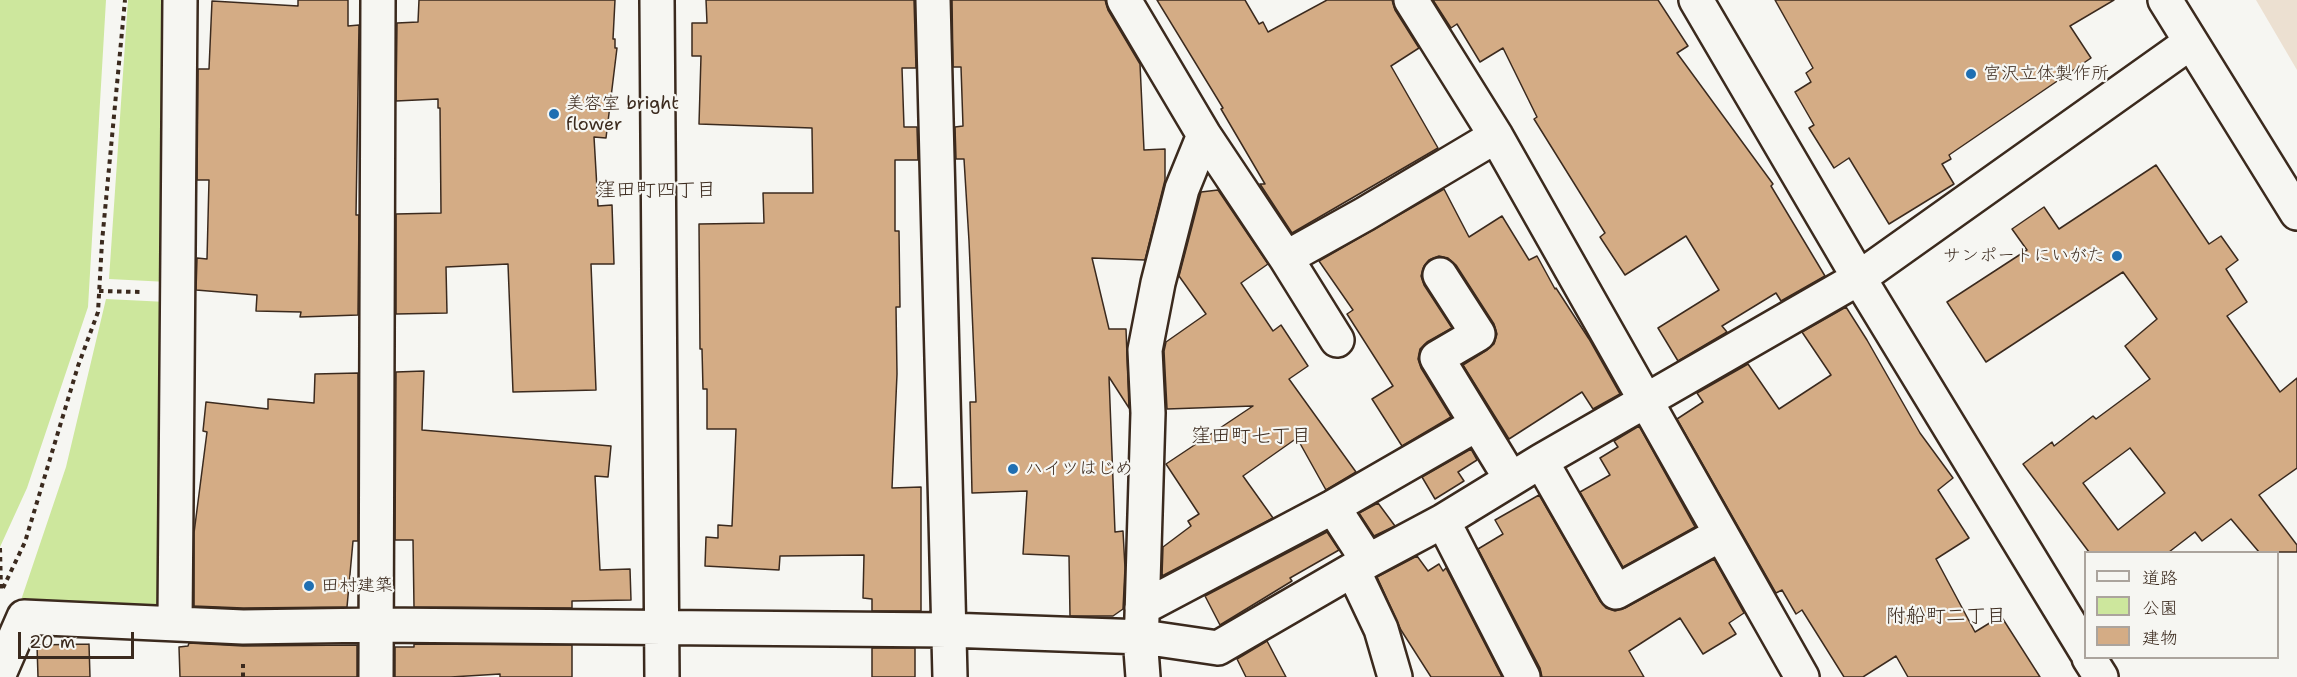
<!DOCTYPE html>
<meta charset="utf-8">
<style>
body{margin:0}
#map{position:relative;width:2297px;height:677px;overflow:hidden;background:#f6f6f2;font-family:"Shantell Sans","Klee One",sans-serif}
canvas{display:block}
.legend{position:absolute;left:2084px;top:551px;width:195px;height:108px;box-sizing:border-box;background:#f6f6f2;border:2px solid #aba49d;margin:0;padding:8px 10px;list-style:none;font-size:18px;color:#3b2a1e}
.legend li{display:flex;align-items:center;gap:12px;height:30px}
.legend b{width:30px;border:2px solid #aba49d}
.scale{position:absolute;left:18px;top:632px;width:116px;height:27px;box-sizing:border-box;border:3px solid #3b2a1e;border-top:0;padding-left:8px;font-size:18px;line-height:21px;white-space:nowrap;color:#3b2a1e;-webkit-text-stroke:4px #f6f6f2;paint-order:stroke}
</style>
<div id="map">
<canvas width="2297" height="677"></canvas>
<ul class="legend">
<li><b style="height:8px;background:#f6f6f2"></b>道路</li>
<li><b style="height:16px;background:#cde79d"></b>公園</li>
<li><b style="height:16px;background:#d4ac85"></b>建物</li>
</ul>
<div class="scale">20 m</div>
</div>
<script>
const g = document.querySelector('canvas').getContext('2d');
g.lineJoin = 'round';
function fillPath(path, color) {
  g.fillStyle = color;
  g.fill(path, 'evenodd');
}
function poly(rows) {
  const path = new Path2D();
  for (const r of rows) {
    path.moveTo(r[0], r[1]);
    for (let i = 2; i < r.length; i += 2) path.lineTo(r[i], r[i + 1]);
  }
  return path;
}
function strokePath(path, color, width, dash) {
  g.strokeStyle = color;
  g.lineWidth = width;
  g.lineCap = dash ? 'butt' : 'round';
  g.setLineDash(dash || []);
  g.stroke(path);
}
function label(font, color, halo, rows, align = 'center') {
  g.font = font + ' "Shantell Sans","Klee One",sans-serif';
  g.lineWidth = 4.5;
  g.setLineDash([]);
  g.textBaseline = 'middle';
  g.strokeStyle = halo;
  g.fillStyle = color;
  for (const [text, x, y, turn = 0] of rows) {
    g.save();
    g.translate(x, y);
    g.rotate((+turn || 0) * Math.PI / 180);
    g.textAlign = isNaN(turn) ? turn : align;
    if (halo) g.strokeText(text, 0, 0);
    g.fillText(text, 0, 0);
    g.restore();
  }
}
const built = poly([
 [2256,0,2297,0,2297,70]
]);
const green = poly([
 [0,0,106,0,88,307,27,488,0,547],
 [128,0,172,0,168,282,109,279],
 [106,299,167,302,159,605,17,612,66,467]
]);
const building = poly([
 [298,0,348,0,348,26,359,25,356,215,359,215,358,315,300,317,301,312,256,311,257,295,196,290,197,258,207,259,209,180,197,180,198,69,209,69,212,1,298,6,298,0],
 [419,0,615,0,613,39,615,39,615,48,617,48,606,138,594,137,598,206,612,205,614,264,591,264,596,390,513,392,508,264,446,267,447,313,396,314,396,214,441,213,440,108,438,108,438,99,396,101,397,23,418,22,419,0],
 [706,0,914,0,916,68,902,68,904,127,917,127,918,160,895,160,895,231,899,231,900,307,896,307,897,374,892,488,921,487,921,611,872,611,872,599,863,598,864,555,780,556,779,570,705,566,706,537,718,538,718,525,732,526,736,429,707,429,707,389,703,389,702,349,700,349,699,224,764,223,763,193,813,193,812,128,699,124,701,56,692,56,692,23,707,23,706,0],
 [952,0,1105,0,1108,10,1140,64,1144,150,1165,149,1165,180,1145,260,1092,258,1109,329,1126,329,1129,408,1109,377,1115,532,1123,531,1125,568,1123,609,1113,616,1070,616,1069,556,1023,554,1027,491,972,493,970,402,976,402,969,241,964,159,956,159,955,127,963,126,961,67,953,67,952,0],
 [1157,0,1245,0,1259,24,1263,22,1268,32,1327,0,1392,0,1395,10,1419,48,1391,66,1438,148,1292,233,1260,184,1265,184,1221,109,1223,108,1157,0],
 [1433,0,1658,0,1688,46,1677,53,1773,184,1771,186,1825,276,1781,301,1776,293,1722,326,1727,332,1678,361,1658,328,1719,290,1686,236,1625,275,1600,237,1605,233,1534,119,1537,117,1503,48,1480,62,1457,24,1451,28,1433,0],
 [1775,0,2114,0,2070,26,2091,58,1949,155,1951,159,1942,164,1954,184,1889,224,1849,158,1834,168,1809,128,1814,125,1795,92,1811,82,1806,73,1813,68,1775,0],
 [2156,165,2209,244,2221,236,2238,260,2226,269,2247,302,2227,316,2280,392,2297,378,2297,468,2259,495,2297,545,2297,552,2259,552,2231,519,2202,541,2195,532,2169,552,2089,552,2023,464,2052,442,2054,446,2093,416,2096,419,2150,379,2125,346,2157,319,2123,272,1986,362,1947,302,2027,250,2012,229,2044,207,2059,229,2156,165],
 [2130,448,2165,493,2118,530,2083,483,2130,448],
 [1444,189,1469,237,1502,216,1529,260,1537,256,1555,289,1556,288,1589,339,1620,394,1593,409,1582,392,1509,439,1463,365,1487,350,1494,344,1497,334,1494,324,1456,265,1448,258,1439,256,1429,260,1424,266,1421,276,1424,285,1452,328,1427,342,1420,349,1418,359,1421,368,1451,417,1402,446,1372,399,1393,386,1347,314,1353,310,1319,261,1444,189],
 [1218,190,1268,264,1241,283,1273,331,1281,325,1308,366,1289,379,1356,472,1326,490,1297,438,1243,476,1273,518,1162,576,1163,547,1191,526,1188,521,1199,514,1166,464,1253,406,1167,409,1164,351,1166,342,1206,314,1179,276,1201,192,1218,190],
 [1846,307,1867,340,1920,433,1953,478,1938,490,1969,538,1936,559,1975,632,2001,616,2040,677,1908,677,1896,656,1863,677,1844,677,1802,610,1796,614,1782,590,1776,593,1677,419,1703,402,1697,393,1748,364,1779,409,1831,375,1802,332,1846,307],
 [424,371,422,430,611,446,608,477,595,476,600,570,630,569,631,600,572,601,572,608,414,607,413,540,395,540,396,372,424,371],
 [358,373,358,541,353,541,347,607,243,608,194,606,194,533,207,432,203,431,206,402,268,409,268,399,314,403,315,374,358,373],
 [1639,426,1695,527,1623,567,1580,492,1610,475,1600,458,1618,447,1614,441,1639,426],
 [1471,449,1477,460,1458,472,1464,481,1435,499,1422,477,1471,449],
 [1539,495,1600,601,1606,608,1615,611,1625,608,1714,559,1744,613,1729,623,1736,634,1703,654,1680,618,1629,651,1644,677,1542,677,1540,668,1478,549,1503,534,1495,520,1539,495],
 [1378,503,1395,526,1374,536,1359,513,1378,503],
 [1327,532,1339,550,1290,578,1292,581,1220,625,1205,596,1327,532],
 [1417,556,1428,571,1439,564,1443,571,1446,568,1502,677,1431,677,1401,630,1377,577,1417,556],
 [1267,641,1286,677,1246,677,1237,659,1267,641],
 [189,643,243,646,357,645,357,677,180,677,179,647,188,646,189,643],
 [89,644,90,677,38,677,37,645,89,644],
 [414,644,572,645,572,677,500,677,500,674,451,677,395,677,395,647,414,647,414,644],
 [872,648,915,648,915,677,872,677,872,648]
]);
const path = poly([
 [99,291,141,292],
 [0,548,1,589],
 [3,588,25,542,78,366,98,312,102,242,125,0],
 [243,677,243,664]
]);
const minor = poly([
 [657,0,662,677],
 [933,0,950,677],
 [1124,0,1204,135,1286,258,1337,340],
 [1411,0,1496,136,1802,677],
 [1696,0,1859,278,2086,651],
 [2165,0,2297,213],
 [1286,258,1365,214,1496,136],
 [1440,275,1478,334,1437,358,1511,479],
 [1541,461,1616,592,1721,534],
 [1333,507,1368,561],
 [1443,521,1523,677],
 [1353,570,1381,629,1395,677],
 [1142,608,1333,507,1477,424],
 [175,623,180,0],
 [2089,658,2101,677],
 [0,672,24,617,243,627,376,625,948,630,1143,637,1218,648,1368,561,1443,521,1541,461,1859,278,2191,42],
 [376,677,378,0],
 [1143,677,1141,650,1148,413,1145,350,1158,283,1182,189,1204,135]
]);
const markers = [
 [1971,74,6,"#1f6fb2"],
 [554,114,6,"#1f6fb2"],
 [2117,256,6,"#1f6fb2"],
 [1013,469,6,"#1f6fb2"],
 [309,586,6,"#1f6fb2"]
];
const poiNames = [
 ["宮沢立体製作所",1983,74],
 ["美容室 bright",566,104],
 ["flower",566,125],
 ["サンポートにいがた",2105,256,"right"],
 ["ハイツはじめ",1025,469],
 ["田村建築",321,586]
];
const neighbourhoodNames = [
 ["窪田町四丁目",656,191],
 ["窪田町七丁目",1251,437],
 ["附船町二丁目",1946,617]
];
fillPath(built, '#ece0d1');
fillPath(green, '#cde79d');
fillPath(building, '#d4ac85');
strokePath(building, '#3b2a1e', 1.5);
strokePath(minor, '#3b2a1e', 38);
strokePath(path, '#3b2a1e', 4, [4.5, 4.5]);
strokePath(minor, '#f6f6f2', 33);
for (const [x, y, r, color] of markers) {
  const dot = new Path2D();
  dot.arc(x, y, r, 0, 2 * Math.PI);
  g.fillStyle = color;
  g.fill(dot);
  strokePath(dot, '#f6f6f2', 2);
}
label('18px', '#3b2a1e', '#f6f6f2', poiNames, 'left');
label('20px', '#3b2a1e', '#f6f6f2', neighbourhoodNames);
</script>
